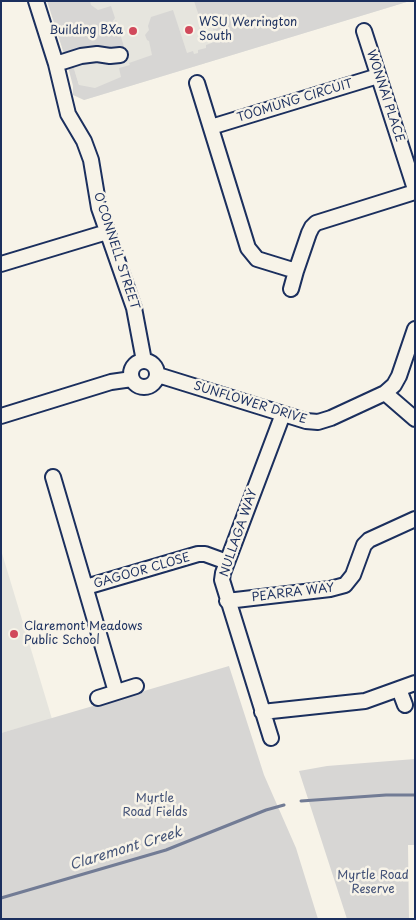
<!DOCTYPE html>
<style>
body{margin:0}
#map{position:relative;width:416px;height:920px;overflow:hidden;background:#f7f3e8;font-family:"Playpen Sans",sans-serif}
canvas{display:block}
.frame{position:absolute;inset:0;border:2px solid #1b2f5e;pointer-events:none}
</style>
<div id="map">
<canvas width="416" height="920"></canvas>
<div class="frame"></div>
</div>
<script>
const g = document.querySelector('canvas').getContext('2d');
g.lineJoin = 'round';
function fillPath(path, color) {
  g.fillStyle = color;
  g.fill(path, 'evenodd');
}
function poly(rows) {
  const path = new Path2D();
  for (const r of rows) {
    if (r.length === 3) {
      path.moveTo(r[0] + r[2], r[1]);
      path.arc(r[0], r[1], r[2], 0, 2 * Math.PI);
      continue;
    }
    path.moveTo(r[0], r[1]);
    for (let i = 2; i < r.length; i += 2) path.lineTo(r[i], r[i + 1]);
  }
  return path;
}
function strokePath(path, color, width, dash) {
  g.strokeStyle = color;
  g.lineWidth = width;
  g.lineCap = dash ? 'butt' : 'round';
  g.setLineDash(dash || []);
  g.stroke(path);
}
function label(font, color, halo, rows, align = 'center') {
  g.font = font + ' "Playpen Sans",sans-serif';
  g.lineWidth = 5;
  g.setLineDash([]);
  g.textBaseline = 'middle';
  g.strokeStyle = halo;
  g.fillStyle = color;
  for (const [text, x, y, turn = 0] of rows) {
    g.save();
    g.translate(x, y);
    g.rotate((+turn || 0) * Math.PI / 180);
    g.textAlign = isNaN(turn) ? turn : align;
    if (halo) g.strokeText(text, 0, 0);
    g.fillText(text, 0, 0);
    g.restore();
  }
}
const built = poly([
 [52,1,410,1,84,100],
 [1,550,52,719,1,733]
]);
const green = poly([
 [47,1,90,1,91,5,98,10,111,6,115,18,107,29,109,29,116,20,124,47,114,51,93,47,88,51,65,57],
 [194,1,410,1,84,100,73,95,73,86,67,63,72,62,79,85,95,88,121,77,119,68,130,65,129,63,152,55,149,41,147,40,145,35,149,30,148,26,151,17,173,10,187,53,193,51,194,54,198,53,198,50,206,48,206,45,217,41,212,26,203,28],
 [229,666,264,775,296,848,318,919,1,919,1,733],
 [415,759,415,845,408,845,409,919,347,919,299,771,327,766]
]);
const stream = poly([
 [301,801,386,795,415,795],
 [1,898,166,850,266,810,284,805]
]);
const minor = poly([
 [36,1,56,64,68,114,84,141,91,160,99,208,134,308,144,361],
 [364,31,415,189],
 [56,64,81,56,97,54,110,56,120,55],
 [197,83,248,248,257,259,296,271],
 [211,127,378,76],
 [1,264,107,232],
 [291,289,296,271,309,233,312,227,316,223,415,192],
 [144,374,13],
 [158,375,306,421,318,422,331,418,385,393,394,385,399,376,415,329],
 [385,393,415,419],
 [1,416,111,382,132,379],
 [53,477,116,692],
 [86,587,198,554,205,554,227,562],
 [227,601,330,589,345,585,353,575,364,545,369,540,415,519],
 [399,689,405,705],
 [98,698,136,686],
 [262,712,365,701,415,683],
 [271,738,222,580,223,573,283,414]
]);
const markers = [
 [189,30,5,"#d1495b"],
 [133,31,5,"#d1495b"],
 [14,634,5,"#d1495b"]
];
const poiNames = [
 ["WSU Werrington",199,23],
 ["South",199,37],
 ["Building BXa",123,31,"right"],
 ["Claremont Meadows",24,627],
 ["Public School",24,641]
];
const streetNames = [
 ["WONNAI PLACE",385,96,72],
 ["TOOMUNG CIRCUIT",295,101,-17],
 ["O'CONNELL STREET",116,251,72],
 ["SUNFLOWER DRIVE",250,403,17],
 ["NULLAGA WAY",239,533,-71],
 ["GAGOOR CLOSE",142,571,-16],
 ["PEARRA WAY",293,593,-7]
];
const parkNames = [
 ["Myrtle",155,799],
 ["Road Fields",155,813],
 ["Myrtle Road",373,876],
 ["Reserve",373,890]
];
const waterNames = [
 ["Claremont Creek",126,849,-17]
];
fillPath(built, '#e6e5de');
fillPath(green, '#d7d6d4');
strokePath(stream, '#727c95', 3);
strokePath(minor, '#1b2f5e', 18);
strokePath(minor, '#f7f3e8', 14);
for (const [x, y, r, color] of markers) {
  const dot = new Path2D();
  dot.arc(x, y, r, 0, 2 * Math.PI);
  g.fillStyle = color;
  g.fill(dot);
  strokePath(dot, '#f7f3e8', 2);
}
label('12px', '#1b2f5e', '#f7f3e8', poiNames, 'left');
label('12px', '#1b2f5e', '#f7f3e8', streetNames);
label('12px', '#415076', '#f7f3e8', parkNames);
label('italic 14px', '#465679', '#f7f3e8', waterNames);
</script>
